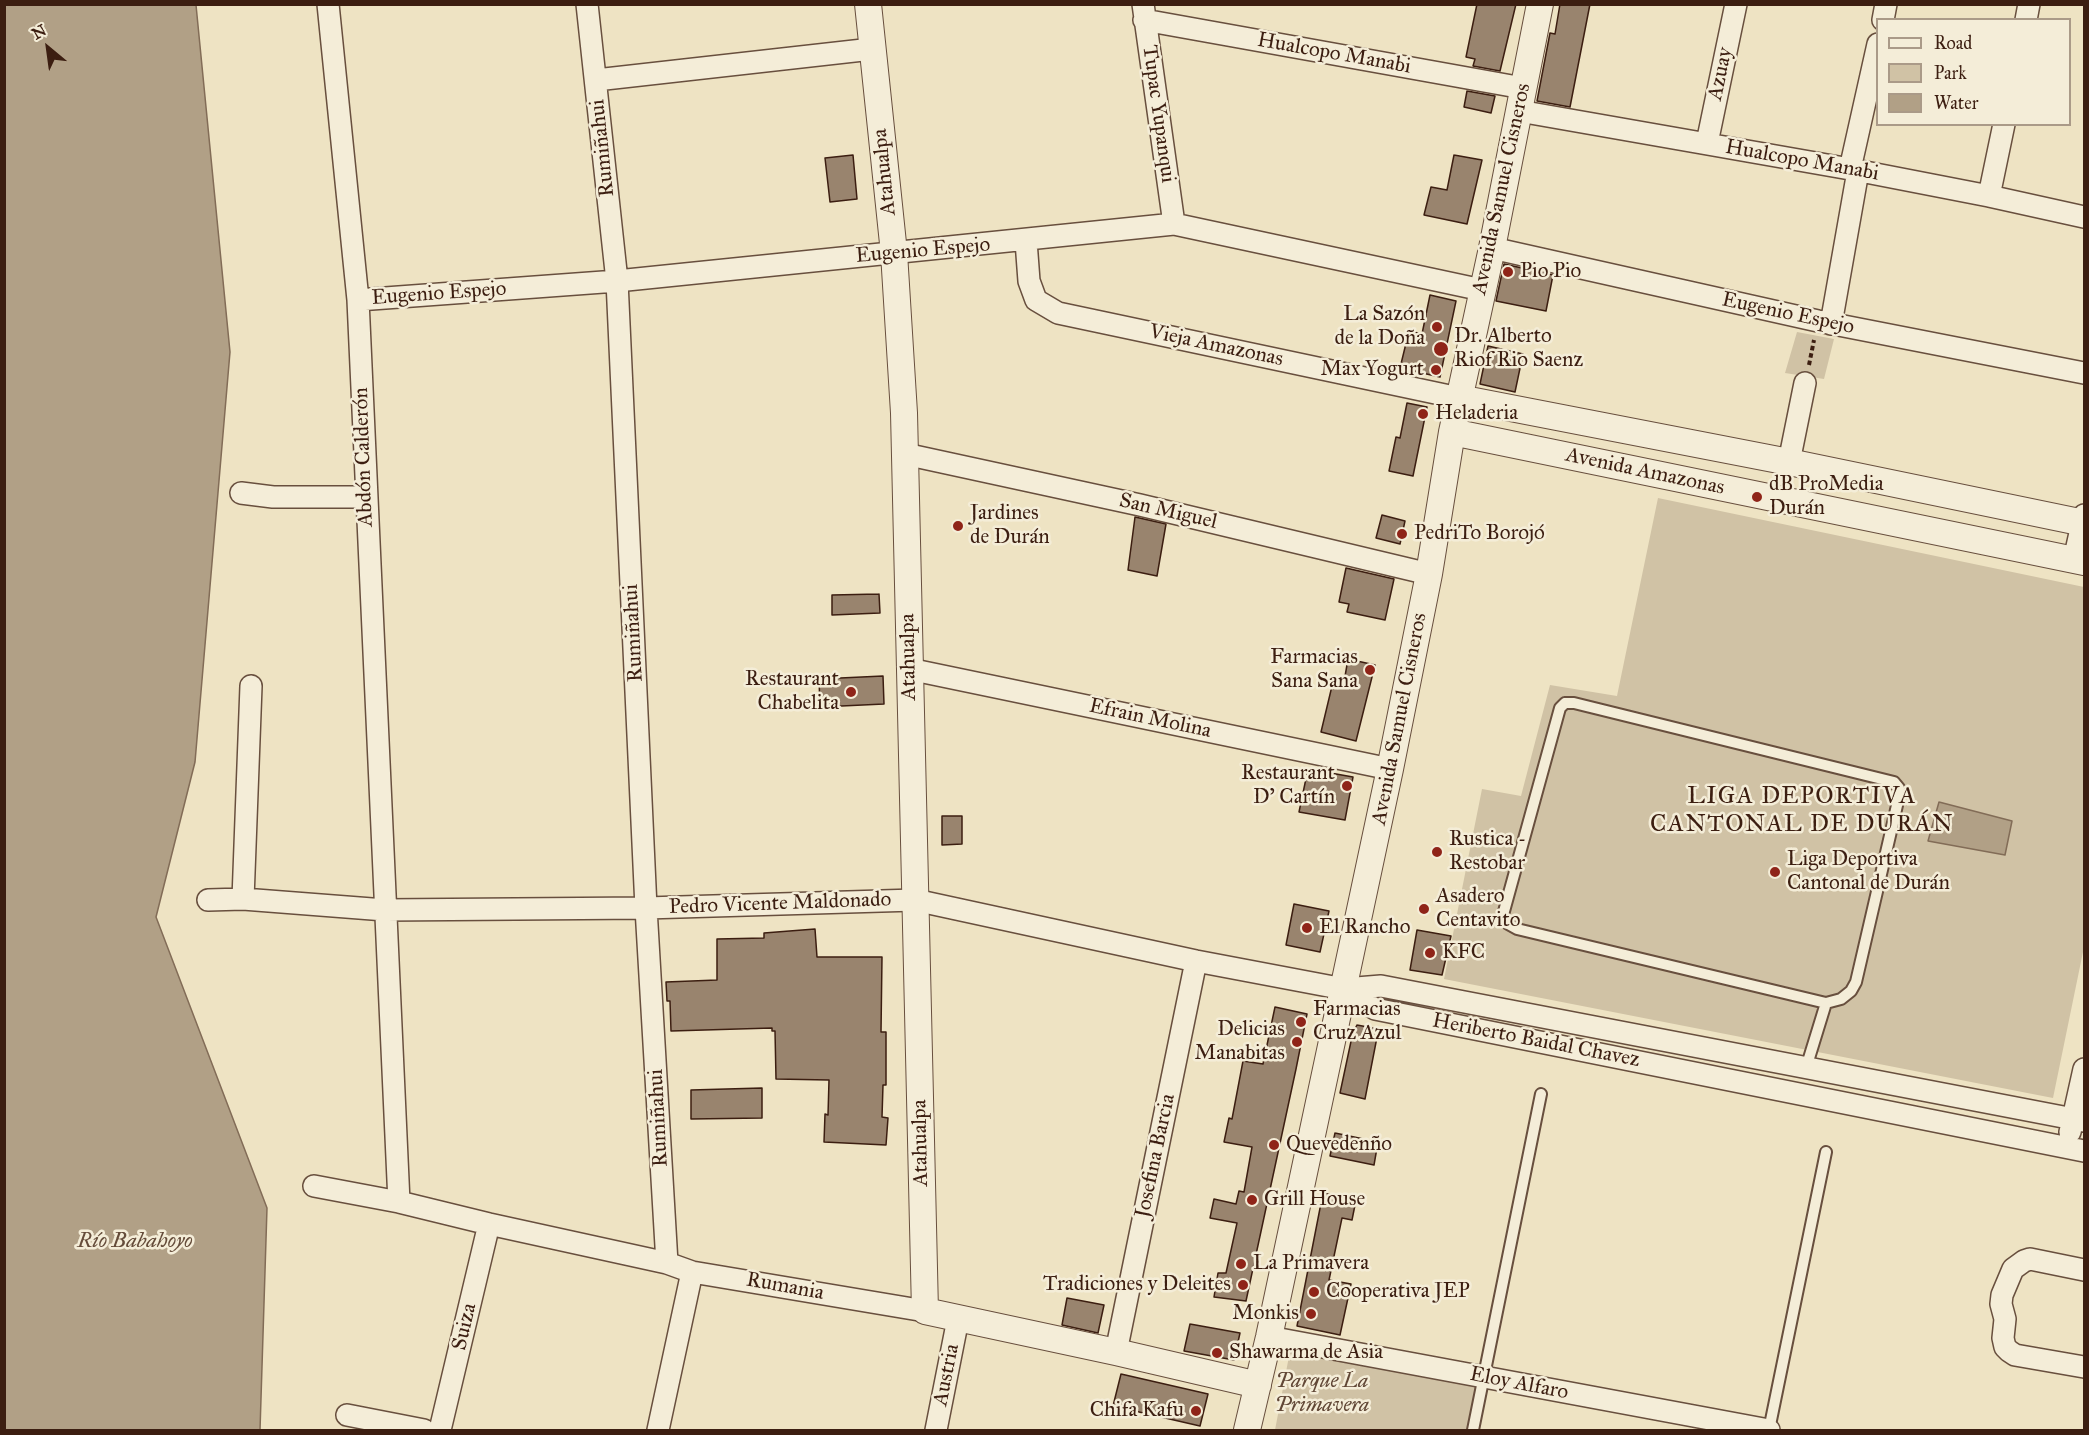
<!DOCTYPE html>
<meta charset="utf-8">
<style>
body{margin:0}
#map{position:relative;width:2089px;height:1435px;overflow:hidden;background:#eee3c3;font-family:"IM FELL Great Primer",serif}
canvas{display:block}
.frame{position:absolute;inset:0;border:6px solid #3c1e11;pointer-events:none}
.legend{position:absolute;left:1876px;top:18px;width:195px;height:108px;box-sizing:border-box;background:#f4edd8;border:2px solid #aa9a88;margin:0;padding:8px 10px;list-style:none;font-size:18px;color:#3c1e11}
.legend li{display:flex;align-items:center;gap:12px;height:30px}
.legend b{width:30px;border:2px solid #aa9a88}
.north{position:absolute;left:18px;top:18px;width:60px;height:60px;-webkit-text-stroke:4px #f4edd8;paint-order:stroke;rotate:331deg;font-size:16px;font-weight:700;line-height:24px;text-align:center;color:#3c1e11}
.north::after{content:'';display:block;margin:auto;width:21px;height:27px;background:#3c1e11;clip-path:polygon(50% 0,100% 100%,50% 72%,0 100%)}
</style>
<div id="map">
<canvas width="2089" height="1435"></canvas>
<div class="frame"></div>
<ul class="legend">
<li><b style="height:8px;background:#f4edd8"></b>Road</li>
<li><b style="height:16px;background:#d0c2a5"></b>Park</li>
<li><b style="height:16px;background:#b1a086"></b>Water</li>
</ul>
<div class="north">N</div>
</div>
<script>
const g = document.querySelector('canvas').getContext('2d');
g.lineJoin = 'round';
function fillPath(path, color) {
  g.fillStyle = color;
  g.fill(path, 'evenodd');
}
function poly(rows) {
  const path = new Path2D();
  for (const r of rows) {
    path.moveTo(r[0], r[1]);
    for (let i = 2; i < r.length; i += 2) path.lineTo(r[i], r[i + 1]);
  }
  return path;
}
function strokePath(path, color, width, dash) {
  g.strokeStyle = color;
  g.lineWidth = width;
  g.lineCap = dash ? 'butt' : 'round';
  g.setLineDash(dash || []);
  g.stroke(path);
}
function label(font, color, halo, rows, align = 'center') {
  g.font = font + ' "IM FELL Great Primer",serif';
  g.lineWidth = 5;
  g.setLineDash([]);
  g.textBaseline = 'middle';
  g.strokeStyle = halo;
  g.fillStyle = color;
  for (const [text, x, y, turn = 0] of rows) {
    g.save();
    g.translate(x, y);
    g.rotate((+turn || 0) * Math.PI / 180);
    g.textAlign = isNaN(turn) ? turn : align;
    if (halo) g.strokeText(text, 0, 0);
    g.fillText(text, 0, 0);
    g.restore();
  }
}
const green = poly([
 [1797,332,1834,339,1824,379,1785,373],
 [1658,498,2084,587,2084,947,2053,1098,1444,979,1482,789,1521,796,1550,685,1617,696],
 [1290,1351,1476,1386,1467,1430,1275,1430]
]);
const water = poly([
 [5,4,196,5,230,352,195,762,156,917,267,1208,260,1430,5,1430,5,4],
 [1939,802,2012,821,2005,855,1928,841,1939,802]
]);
const building = poly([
 [1477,4,1516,4,1500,71,1473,66,1475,59,1466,57,1477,4],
 [1560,4,1590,4,1570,107,1537,101,1550,33,1555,34,1560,4],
 [1467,91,1495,96,1491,113,1464,107,1467,91],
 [853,155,857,199,830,202,825,158,853,155],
 [1454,155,1482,160,1467,224,1424,215,1431,187,1447,190,1454,155],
 [1504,264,1553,275,1546,311,1496,301,1504,264],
 [1430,295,1456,301,1440,377,1400,368,1409,331,1422,334,1430,295],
 [1488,346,1523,354,1515,392,1480,384,1488,346],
 [1407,403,1427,407,1413,476,1389,471,1396,437,1400,438,1407,403],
 [1382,515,1405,521,1400,544,1376,538,1382,515],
 [1135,517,1166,524,1157,576,1128,570,1135,517],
 [1346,568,1394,579,1385,620,1347,612,1349,604,1339,602,1346,568],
 [879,594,880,613,832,615,832,595,879,594],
 [1348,659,1375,665,1356,741,1321,732,1332,686,1343,688,1348,659],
 [883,676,884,704,820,707,819,679,883,676],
 [1308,769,1353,777,1345,820,1299,812,1308,769],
 [942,816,962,816,962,844,942,845,942,816],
 [1294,904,1329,911,1320,952,1286,945,1294,904],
 [815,929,817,957,882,957,881,1032,886,1032,886,1085,883,1085,882,1117,888,1118,886,1145,824,1142,825,1114,828,1115,829,1080,776,1079,775,1031,772,1031,772,1028,671,1031,670,1001,667,1001,666,982,717,980,717,939,764,938,764,933,815,929],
 [1417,930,1451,936,1442,975,1410,970,1417,930],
 [1275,1007,1307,1014,1296,1069,1246,1301,1214,1297,1218,1273,1226,1273,1237,1223,1210,1218,1214,1199,1236,1204,1239,1191,1244,1192,1252,1147,1224,1142,1229,1118,1232,1119,1243,1061,1263,1064,1275,1007],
 [1357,1025,1373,1028,1372,1031,1378,1032,1365,1099,1340,1093,1353,1032,1357,1025],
 [762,1088,762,1118,691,1119,691,1090,762,1088],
 [1335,1133,1378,1142,1374,1165,1330,1156,1335,1133],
 [1323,1193,1356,1200,1352,1220,1342,1218,1329,1280,1351,1284,1340,1335,1297,1326,1323,1193],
 [1067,1298,1104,1305,1098,1333,1062,1325,1067,1298],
 [1190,1324,1240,1333,1234,1360,1184,1351,1190,1324],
 [1121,1374,1208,1394,1200,1426,1113,1406,1121,1374]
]);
const path = poly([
 [1809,365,1814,340]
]);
const service = poly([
 [1565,703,1574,703,1894,782,1899,788,1898,801,1856,982,1851,991,1841,999,1826,1003,1517,929,1508,924,1503,915,1560,708,1565,703],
 [1806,1068,1826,1003],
 [1473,1430,1541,1094],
 [1769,1430,1826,1152]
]);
const minor = poly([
 [328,4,358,300,399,1202],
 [587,4,617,281,646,908,667,1263],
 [1143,4,1174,224],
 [1144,20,1523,88],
 [1883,20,1886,4],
 [2026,20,2029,4],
 [596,80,872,49],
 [1519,111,1850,169,1989,196,2084,217],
 [1707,143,1736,4],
 [1850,169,1878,44],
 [1989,196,2004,124],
 [1026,241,1029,281,1036,300,1058,313,1459,398],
 [1492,248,1818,321,2084,373],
 [358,300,617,281,1174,224,1482,290],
 [1831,324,1858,171],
 [905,454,1140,505,1429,574],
 [1789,462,1805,383],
 [241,493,273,497,366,497],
 [2074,560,2084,515],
 [909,669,1390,769],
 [243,899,251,686],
 [208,900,243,899,385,910,646,908,915,900,1196,961,1344,989,1381,986,2084,1121],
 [1344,989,1375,1009,2084,1151],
 [2070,1132,2084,1069],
 [314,1186,399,1202,489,1224,667,1263,692,1272,925,1311],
 [2084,1270,2030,1259,2024,1261,2013,1269,2002,1295,2001,1304,2005,1319,2003,1338,2005,1347,2009,1351,2015,1355,2084,1367],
 [1269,1337,1769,1430],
 [1116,1352,1196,961],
 [347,1415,424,1430],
 [440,1430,489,1224],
 [658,1430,692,1272],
 [936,1430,958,1319]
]);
const tertiary = poly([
 [868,4,894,253,904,413,925,1311,1116,1352,1258,1385],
 [1459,398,1789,462,2084,523],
 [1452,432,2084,562],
 [1247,1430,1269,1337,1390,769,1429,574,1452,432,1492,248,1540,4]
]);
const markers = [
 [1508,272,6,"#8f2418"],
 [1437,327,6,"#8f2418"],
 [1441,349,8,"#8f2418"],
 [1436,370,6,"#8f2418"],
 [1423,414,6,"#8f2418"],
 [1757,497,6,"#8f2418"],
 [958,526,6,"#8f2418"],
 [1402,534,6,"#8f2418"],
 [1370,670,6,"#8f2418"],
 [851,692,6,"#8f2418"],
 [1347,786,6,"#8f2418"],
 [1437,852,6,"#8f2418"],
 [1775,872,6,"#8f2418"],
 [1424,909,6,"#8f2418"],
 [1307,928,6,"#8f2418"],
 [1430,953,6,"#8f2418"],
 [1301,1022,6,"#8f2418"],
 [1297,1042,6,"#8f2418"],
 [1274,1145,6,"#8f2418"],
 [1252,1200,6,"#8f2418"],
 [1241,1264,6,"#8f2418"],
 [1243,1285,6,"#8f2418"],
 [1314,1292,6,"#8f2418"],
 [1311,1314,6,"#8f2418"],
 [1217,1353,6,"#8f2418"],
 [1196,1411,6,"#8f2418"]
];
const streetNames = [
 ["Hualcopo Manabi",1334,54,10],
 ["Azuay",1721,74,-78],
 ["Tupac Yupanqui",1158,114,82],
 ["Rumiñahui",603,148,-96],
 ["Hualcopo Manabi",1802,161,10],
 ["Atahualpa",885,172,-96],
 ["Avenida Samuel Cisneros",1502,189,-78],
 ["Eugenio Espejo",923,251,-5],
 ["Eugenio Espejo",439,294,-4],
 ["Eugenio Espejo",1788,314,12],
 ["Vieja Amazonas",1216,346,12],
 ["Abdón Calderón",364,457,-92],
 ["Avenida Amazonas",1645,472,12],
 ["San Miguel",1168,512,13],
 ["Rumiñahui",634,633,-93],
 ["Atahualpa",909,657,-91],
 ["Efrain Molina",1150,719,12],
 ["Avenida Samuel Cisneros",1400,719,-79],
 ["Pedro Vicente Maldonado",780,904,-2],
 ["Heriberto Baidal Chavez",1536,1041,11],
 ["Rumiñahui",659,1118,-93],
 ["Atahualpa",921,1143,-91],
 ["Josefina Barcia",1156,1156,-78],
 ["Rumania",785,1287,10],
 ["Suiza",465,1327,-77],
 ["Austria",947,1375,-79],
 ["Eloy Alfaro",1519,1384,11]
];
const poiNames = [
 ["Pio Pio",1520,272],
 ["La Sazón",1425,315,"right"],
 ["de la Doña",1425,339,"right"],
 ["Dr. Alberto",1454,337],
 ["Riof Rio Saenz",1454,361],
 ["Max Yogurt",1424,370,"right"],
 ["Heladeria",1435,414],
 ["dB ProMedia",1769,485],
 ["Durán",1769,509],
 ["Jardines",970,514],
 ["de Durán",970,538],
 ["PedriTo Borojó",1414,534],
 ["Farmacias",1358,658,"right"],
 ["Sana Sana",1358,682,"right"],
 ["Restaurant",839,680,"right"],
 ["Chabelita",839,704,"right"],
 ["Restaurant",1335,774,"right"],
 ["D' Cartín",1335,798,"right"],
 ["Rustica -",1449,840],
 ["Restobar",1449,864],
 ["Liga Deportiva",1787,860],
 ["Cantonal de Durán",1787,884],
 ["Asadero",1436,897],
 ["Centavito",1436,921],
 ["El Rancho",1319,928],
 ["KFC",1442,953],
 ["Farmacias",1313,1010],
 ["Cruz Azul",1313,1034],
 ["Delicias",1285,1030,"right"],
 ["Manabitas",1285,1054,"right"],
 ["Quevedenño",1286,1145],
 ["Grill House",1264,1200],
 ["La Primavera",1253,1264],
 ["Tradiciones y Deleites",1231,1285,"right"],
 ["Cooperativa JEP",1326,1292],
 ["Monkis",1299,1314,"right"],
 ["Shawarma de Asia",1229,1353],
 ["Chifa Kafu",1184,1411,"right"]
];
const parkNames = [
 ["Parque La",1322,1382],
 ["Primavera",1322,1406]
];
const waterNames = [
 ["Río Babahoyo",135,1242]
];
const quarterNames = [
 ["LIGA DEPORTIVA",1802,797],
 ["CANTONAL DE DURÁN",1802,825]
];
fillPath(green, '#d0c2a5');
fillPath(water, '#b1a086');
strokePath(water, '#826c57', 1.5);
fillPath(building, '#99846e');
strokePath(building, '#3c1e11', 1.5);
strokePath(service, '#684f3e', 14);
strokePath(minor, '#684f3e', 24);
strokePath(tertiary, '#684f3e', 28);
strokePath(path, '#3c1e11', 4, [4.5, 3]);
strokePath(service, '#f4edd8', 10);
strokePath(minor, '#f4edd8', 21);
strokePath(tertiary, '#f4edd8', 26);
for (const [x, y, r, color] of markers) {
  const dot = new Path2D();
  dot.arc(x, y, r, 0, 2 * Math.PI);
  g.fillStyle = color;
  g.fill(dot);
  strokePath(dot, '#f4edd8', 2);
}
label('21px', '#3c1e11', '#f4edd8', streetNames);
label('21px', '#3c1e11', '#f4edd8', poiNames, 'left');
label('italic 21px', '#614736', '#f4edd8', parkNames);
label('italic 22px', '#654c3a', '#f4edd8', waterNames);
g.letterSpacing = '1.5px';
label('24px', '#3c1e11', '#f4edd8', quarterNames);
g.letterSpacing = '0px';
</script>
